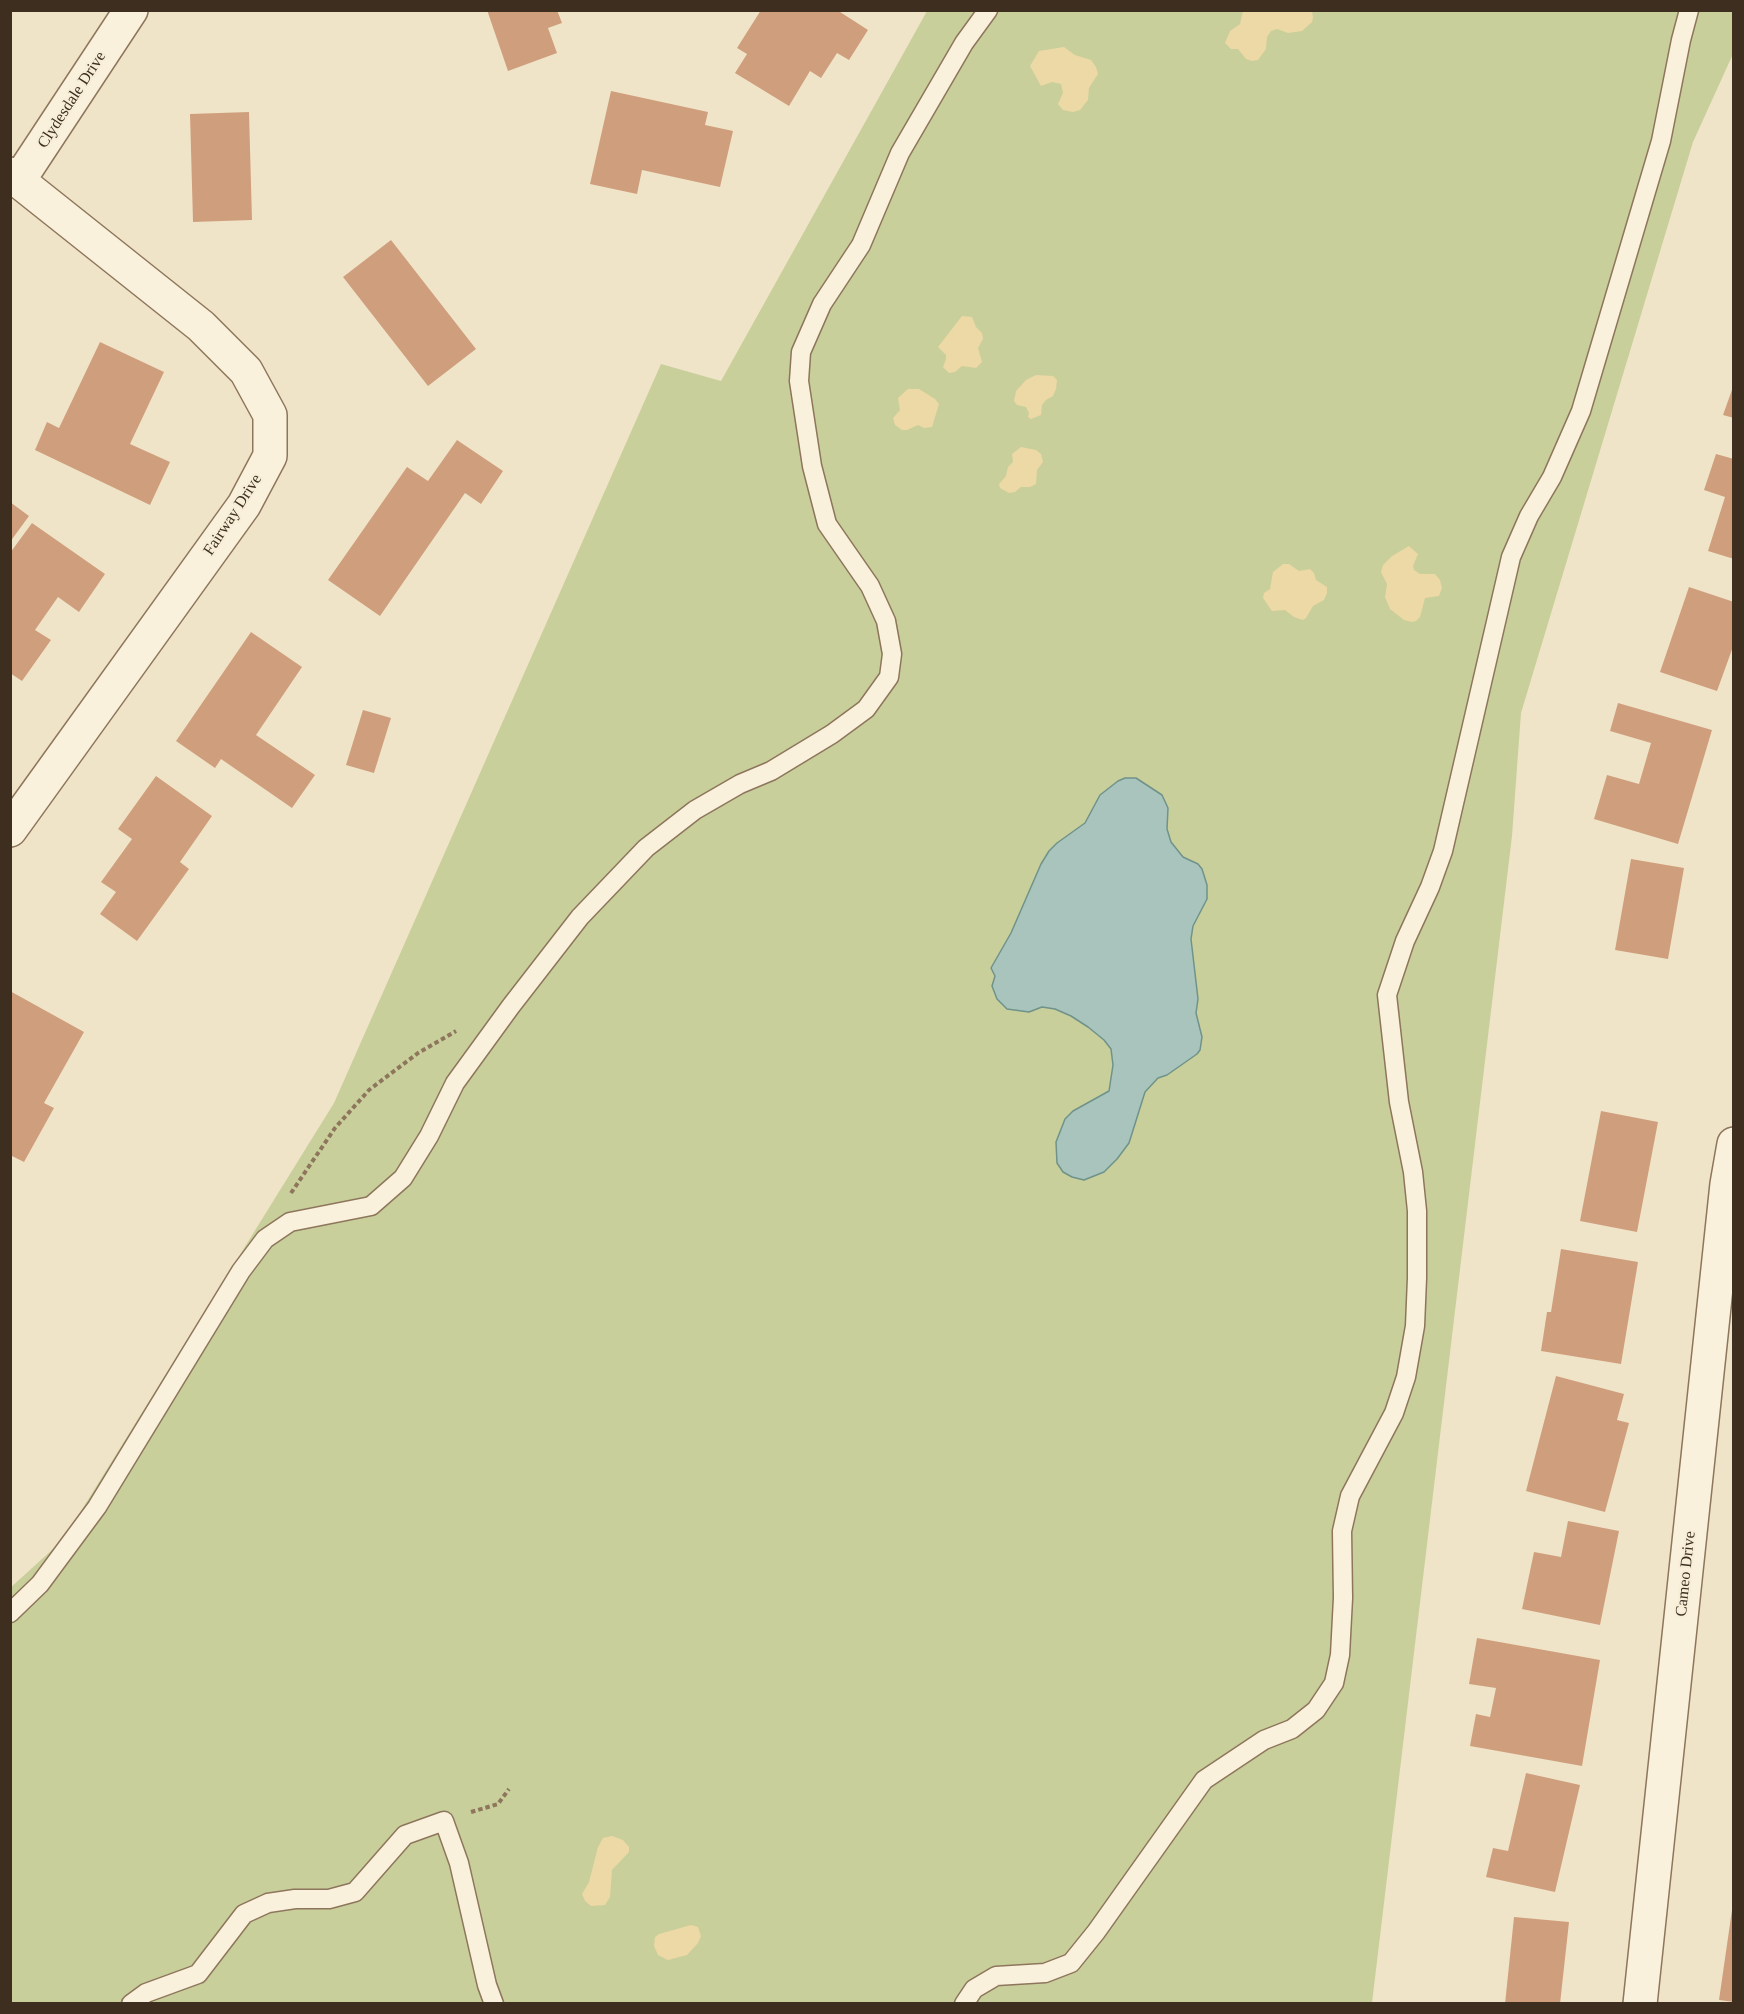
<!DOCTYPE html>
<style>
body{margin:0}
#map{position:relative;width:1744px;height:2014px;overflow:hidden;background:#f0e4c8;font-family:"Times New Roman",serif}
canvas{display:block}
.frame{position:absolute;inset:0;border:12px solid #3d2e20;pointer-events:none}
</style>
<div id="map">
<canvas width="1744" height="2014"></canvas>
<div class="frame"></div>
</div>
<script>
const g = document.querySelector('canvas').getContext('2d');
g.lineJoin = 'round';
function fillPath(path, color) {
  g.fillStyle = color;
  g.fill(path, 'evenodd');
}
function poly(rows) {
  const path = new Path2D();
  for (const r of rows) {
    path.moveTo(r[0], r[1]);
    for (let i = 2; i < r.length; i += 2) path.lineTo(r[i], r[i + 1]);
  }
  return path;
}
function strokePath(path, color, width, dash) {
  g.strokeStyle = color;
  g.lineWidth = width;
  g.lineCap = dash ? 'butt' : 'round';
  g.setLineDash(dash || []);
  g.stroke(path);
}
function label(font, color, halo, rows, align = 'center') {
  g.font = font + ' "Times New Roman",serif';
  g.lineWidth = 4.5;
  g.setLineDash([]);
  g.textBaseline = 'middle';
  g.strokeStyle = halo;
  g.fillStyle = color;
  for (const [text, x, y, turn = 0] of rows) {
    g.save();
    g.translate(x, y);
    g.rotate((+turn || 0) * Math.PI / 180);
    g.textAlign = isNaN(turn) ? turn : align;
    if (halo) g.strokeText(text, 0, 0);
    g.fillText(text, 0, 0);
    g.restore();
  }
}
const green = poly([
 [927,11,1733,11,1733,54,1693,142,1521,713,1512,836,1372,2003,11,2003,10,1588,63,1540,334,1103,661,364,721,381]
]);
const sand = poly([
 [1243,11,1312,11,1313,18,1312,22,1302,31,1288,33,1277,29,1271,31,1267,37,1266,49,1258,60,1252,61,1246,59,1238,49,1231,49,1225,43,1230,31,1240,24],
 [1064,47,1075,55,1091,60,1096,67,1098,74,1089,88,1088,100,1080,110,1073,112,1063,110,1058,104,1063,93,1061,84,1052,82,1041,86,1030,66,1039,51],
 [962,316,972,317,976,327,982,333,983,339,978,348,982,362,976,368,962,366,955,372,949,373,943,367,946,359,946,355,938,347],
 [1036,375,1053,376,1057,380,1056,389,1053,396,1046,400,1042,405,1041,415,1031,419,1028,417,1029,413,1026,407,1017,405,1014,401,1016,391,1026,380],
 [908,389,919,389,935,399,939,404,932,427,924,428,918,425,907,430,902,430,895,425,893,418,900,410,898,398],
 [1021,447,1036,450,1041,454,1043,462,1037,470,1036,484,1030,487,1021,487,1015,492,1009,493,1000,488,999,484,1006,476,1008,467,1013,462,1012,454],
 [1409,546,1418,554,1413,566,1414,570,1420,574,1435,574,1440,580,1442,588,1439,596,1425,598,1420,617,1416,621,1412,622,1404,620,1390,609,1385,597,1387,584,1381,572,1383,565,1392,556],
 [1283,564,1289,564,1299,571,1310,569,1314,573,1316,580,1327,587,1327,593,1324,600,1313,606,1306,618,1303,620,1294,617,1285,610,1272,611,1263,598,1264,593,1270,589,1273,572],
 [612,1836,623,1840,629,1847,629,1852,612,1870,610,1897,605,1905,591,1906,585,1901,582,1894,589,1882,598,1847,603,1838],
 [691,1925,698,1927,701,1936,698,1943,687,1955,668,1960,658,1955,654,1946,655,1937,659,1934]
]);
const water = poly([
 [1125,778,1136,778,1162,795,1168,808,1167,829,1171,842,1183,857,1198,864,1202,869,1207,885,1207,899,1193,926,1191,939,1198,999,1196,1013,1202,1037,1200,1050,1197,1054,1167,1075,1158,1078,1145,1092,1129,1143,1117,1159,1104,1172,1084,1180,1072,1177,1063,1172,1057,1163,1056,1142,1065,1119,1073,1111,1109,1091,1113,1065,1111,1049,1104,1040,1088,1027,1071,1016,1055,1009,1042,1007,1029,1012,1007,1009,997,999,992,986,995,976,991,968,1011,933,1041,864,1049,851,1057,843,1085,823,1100,795,1118,781,1125,778]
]);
const building = poly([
 [487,10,557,10,562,23,548,28,557,53,508,71],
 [761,10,837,10,868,30,849,60,837,53,821,78,810,71,789,106,735,73,747,54,737,48],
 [611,91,708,112,705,125,733,131,720,187,642,170,637,194,590,184],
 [249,112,252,220,193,222,190,114],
 [391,240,476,349,428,386,343,277],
 [100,342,164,372,130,444,170,462,150,505,35,450,47,422,59,428],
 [1733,387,1734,387,1734,418,1723,415],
 [457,440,503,471,481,504,465,493,380,616,328,580,407,467,428,481],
 [1716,454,1734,459,1734,559,1708,551,1725,497,1704,490],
 [10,502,29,516,10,542],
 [32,523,105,574,79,612,58,597,35,630,51,640,22,681,10,673,10,553],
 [1689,587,1734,602,1734,644,1717,691,1660,672],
 [251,632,302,667,256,735,315,775,292,808,221,759,215,768,176,741],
 [1618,703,1712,730,1678,844,1594,819,1607,775,1639,784,1651,743,1610,731],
 [363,710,391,718,374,773,346,765],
 [156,776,212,816,180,862,189,869,137,941,100,914,116,892,101,882,132,839,118,829],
 [1631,859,1684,868,1668,959,1615,950],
 [10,991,84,1032,44,1103,54,1108,24,1162,10,1155],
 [1601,1111,1658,1122,1637,1232,1580,1221],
 [1561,1249,1638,1262,1621,1364,1541,1351,1547,1312,1551,1312],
 [1556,1376,1624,1394,1617,1420,1629,1423,1605,1512,1526,1491],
 [1568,1521,1619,1531,1600,1625,1522,1609,1534,1552,1561,1557],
 [1477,1638,1600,1660,1582,1766,1470,1746,1476,1714,1490,1717,1496,1688,1469,1684],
 [1526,1773,1580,1785,1555,1892,1486,1877,1493,1848,1508,1851],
 [1732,1910,1734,1910,1734,2002,1719,2000],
 [1514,1917,1569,1922,1560,2004,1505,2004]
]);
const path = poly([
 [291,1193,335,1128,369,1090,418,1053,456,1031],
 [471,1812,498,1804,509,1789]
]);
const lane = poly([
 [10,1613,40,1584,97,1507,241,1271,265,1239,290,1222,371,1206,403,1178,429,1136,455,1083,511,1006,580,917,646,848,695,810,740,784,771,771,832,734,866,709,889,677,892,654,886,621,870,586,827,524,812,466,799,381,801,352,822,304,861,245,900,153,964,43,988,10],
 [131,2004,146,1993,198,1974,244,1914,268,1903,295,1899,329,1899,355,1892,405,1835,444,1821,459,1863,487,1985,494,2004],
 [964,2004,974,1989,996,1976,1045,1973,1071,1963,1096,1932,1204,1780,1264,1740,1292,1729,1316,1710,1334,1683,1340,1655,1343,1598,1342,1531,1350,1496,1394,1413,1406,1377,1415,1326,1417,1278,1417,1211,1413,1172,1399,1102,1387,995,1405,941,1430,887,1443,851,1511,557,1529,516,1552,477,1581,411,1661,141,1681,40,1689,10]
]);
const street = poly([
 [10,174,201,326,246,371,270,415,270,456,244,505,10,830],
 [19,180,131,10],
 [1640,2004,1727,1184,1734,1144]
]);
const streetNames = [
 ["Clydesdale Drive",72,100,-57],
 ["Fairway Drive",233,515,-57],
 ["Cameo Drive",1686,1574,-84]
];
fillPath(green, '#c9cf9b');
fillPath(sand, '#ecd9a5');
fillPath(water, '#a9c4bc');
strokePath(water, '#6f938a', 1.5);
fillPath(building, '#cf9f7d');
strokePath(lane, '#8d765c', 21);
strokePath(street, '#8d765c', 36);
strokePath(path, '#8d765c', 4, [4.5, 3]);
strokePath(lane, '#faf1dc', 18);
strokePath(street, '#faf1dc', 33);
label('16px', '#3d2e20', '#f7eed8', streetNames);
</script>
